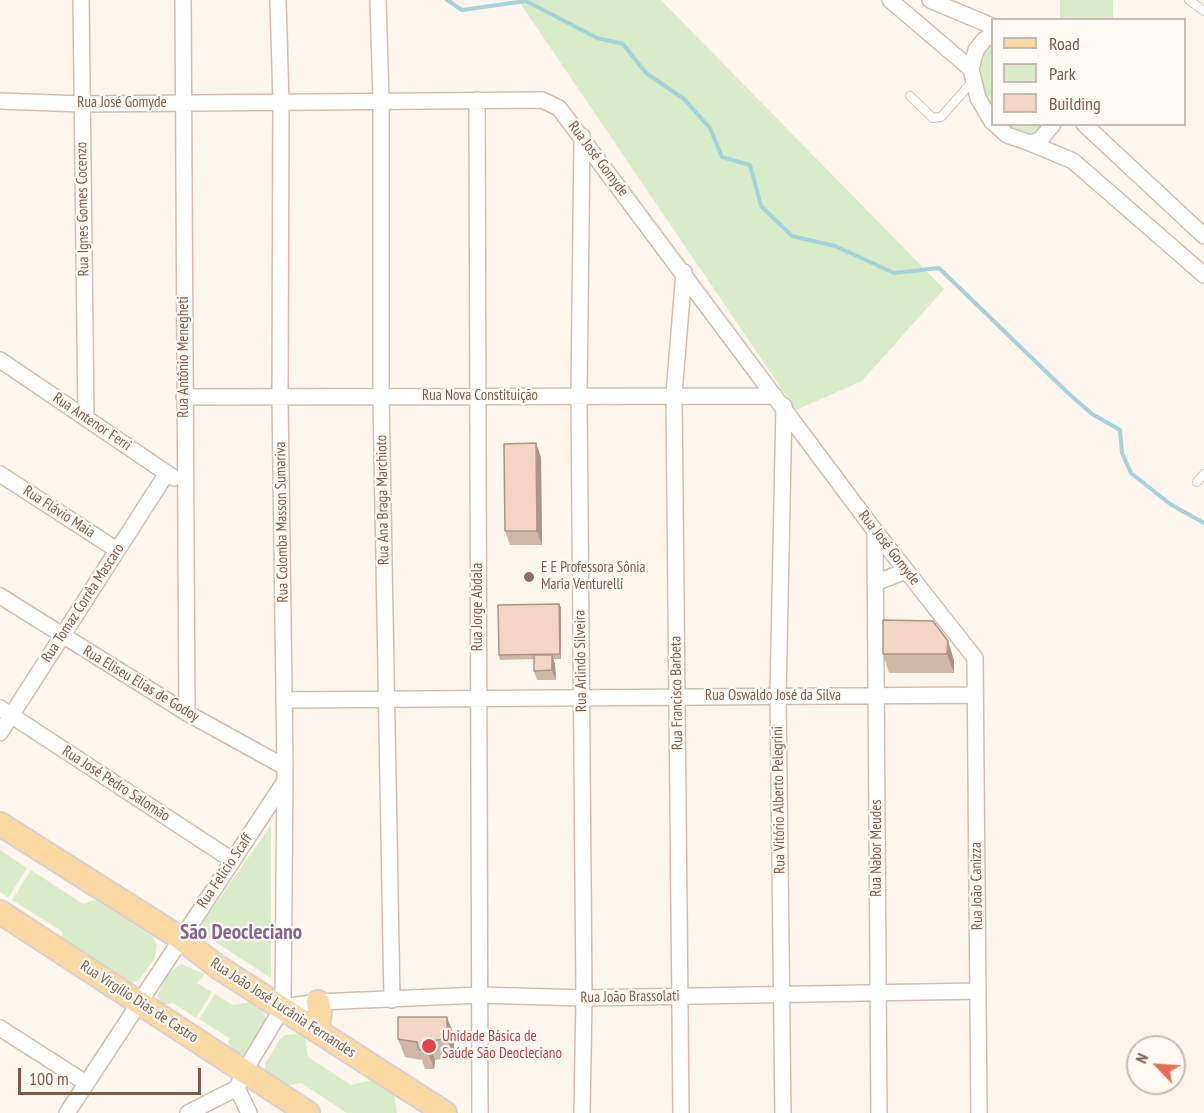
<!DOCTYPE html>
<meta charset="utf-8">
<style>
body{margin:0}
#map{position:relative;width:1204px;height:1113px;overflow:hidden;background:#fdf6ec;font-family:"PT Sans Narrow",sans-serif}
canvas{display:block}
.legend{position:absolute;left:991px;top:18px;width:195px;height:108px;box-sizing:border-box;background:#fffaf3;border:2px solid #cabbb1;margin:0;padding:8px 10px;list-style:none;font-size:18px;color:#7a5c4d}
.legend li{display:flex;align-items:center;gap:12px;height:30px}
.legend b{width:30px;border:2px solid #cabbb1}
.north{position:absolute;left:1126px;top:1035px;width:60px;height:60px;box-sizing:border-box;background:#fffaf3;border:2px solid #cabbb1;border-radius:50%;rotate:295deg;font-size:16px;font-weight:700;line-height:24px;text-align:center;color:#7a5c4d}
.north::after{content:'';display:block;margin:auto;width:21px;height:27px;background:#e76f51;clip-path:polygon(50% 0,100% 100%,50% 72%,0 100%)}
.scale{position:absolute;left:18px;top:1068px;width:183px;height:27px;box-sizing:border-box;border:3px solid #7a5c4d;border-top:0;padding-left:8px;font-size:18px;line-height:21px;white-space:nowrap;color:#7a5c4d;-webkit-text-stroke:4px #fffaf3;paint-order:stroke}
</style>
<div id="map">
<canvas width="1204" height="1113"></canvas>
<ul class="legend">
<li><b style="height:8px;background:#fbd9a5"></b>Road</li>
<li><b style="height:16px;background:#d8ecc9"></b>Park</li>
<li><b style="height:16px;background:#f3d5c3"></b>Building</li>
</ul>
<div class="north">N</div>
<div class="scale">100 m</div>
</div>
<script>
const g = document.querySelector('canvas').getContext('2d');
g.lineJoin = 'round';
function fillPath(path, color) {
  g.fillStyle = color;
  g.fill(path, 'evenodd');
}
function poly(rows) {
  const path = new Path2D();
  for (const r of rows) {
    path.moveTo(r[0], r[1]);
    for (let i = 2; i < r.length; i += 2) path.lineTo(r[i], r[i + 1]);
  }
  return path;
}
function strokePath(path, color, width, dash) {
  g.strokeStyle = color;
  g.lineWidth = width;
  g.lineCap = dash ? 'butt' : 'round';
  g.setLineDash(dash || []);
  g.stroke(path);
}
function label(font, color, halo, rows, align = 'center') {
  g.font = font + ' "PT Sans Narrow",sans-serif';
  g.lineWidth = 4.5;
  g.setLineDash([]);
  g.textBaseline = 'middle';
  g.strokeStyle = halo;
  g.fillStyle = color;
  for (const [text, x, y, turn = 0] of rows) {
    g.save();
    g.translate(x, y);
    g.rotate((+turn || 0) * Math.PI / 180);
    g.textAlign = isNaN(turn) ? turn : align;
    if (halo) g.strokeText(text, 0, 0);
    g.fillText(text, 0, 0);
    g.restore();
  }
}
const green = poly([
 [518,0,661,0,944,289,862,381,796,410],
 [1060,0,1113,0,1113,19,1060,19],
 [992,40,992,115,981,97,975,64],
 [1001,125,1048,125,1030,140],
 [271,825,271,978,197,930],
 [0,850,27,868,8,898,0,892],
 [31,870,83,904,95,900,152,936,157,945,154,960,138,981,127,984,60,944,63,932,12,900],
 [181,964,205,974,197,983,212,992,196,1018,173,1003,163,1005,157,996,167,975],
 [215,994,233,1005,250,1002,263,1011,266,1022,252,1050,245,1054,239,1055,228,1049,229,1038,199,1019],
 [298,1034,305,1038,308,1057,351,1085,372,1080,394,1095,397,1113,347,1113,301,1083,282,1087,265,1072,265,1064,280,1039,285,1035]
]);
const stream = poly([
 [447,0,462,10,526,1,597,38,623,44,646,73,684,99,710,128,722,157,750,165,761,206,792,236,835,246,894,273,939,268,1067,392,1092,414,1120,430,1122,453,1131,473,1170,504,1204,523]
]);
const service = poly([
 [1189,0,1204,11],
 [910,96,933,118,941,117,972,82],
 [1197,482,1204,474]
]);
const minor = poly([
 [81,0,86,418],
 [183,0,187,713],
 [378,0,381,100,381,396,392,1000],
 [890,0,971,69],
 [930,0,992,26],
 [992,35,984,40,976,50,971,69,978,98,992,122],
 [477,100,480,1113],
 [0,101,82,104,542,100,559,108,875,531,975,658,979,1113],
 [995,124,1007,135,1030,143,1040,140,1053,124],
 [1084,124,1204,236],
 [582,136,579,395,584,998,582,1113],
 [1030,143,1073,161,1204,275],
 [0,360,174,478],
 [184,397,775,396],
 [0,474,117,550],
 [875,531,879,1113],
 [875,583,906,571],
 [0,596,187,713,285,767],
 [284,700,974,695],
 [0,708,232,860],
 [0,733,167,473],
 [283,1007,318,1002,480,995,584,998,978,991],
 [0,1028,86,1083],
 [237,1088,249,1113],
 [67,1113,285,781],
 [188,1113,237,1088,244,1072,283,1007,285,767,280,397,281,102,278,0],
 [681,1113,674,394,684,272],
 [783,1113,778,696,784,406]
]);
const primary = poly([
 [0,824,180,938,218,967,445,1113],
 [0,912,308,1113],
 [317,1030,320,1013,318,1002]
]);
const wall = poly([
 [541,457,542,545,510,545,505,531],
 [559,604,561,608,561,659,553,659,555,664,556,680,537,680,534,671,534,659,500,660,499,655],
 [933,621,954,660,954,673,889,673,883,654],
 [454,1035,454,1057,435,1060,434,1069,425,1069,422,1060,405,1057,398,1039]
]);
const shadedWall = poly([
 [536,443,541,457,542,545,537,531],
 [559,604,561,608,561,659,560,654],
 [948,641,954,660,954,673,947,654],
 [552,655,555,664,556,680,552,670],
 [447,1017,454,1035,454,1057,447,1038],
 [428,1042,435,1060,434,1069,427,1050]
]);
const building = poly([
 [536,443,537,531,505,531,504,444,536,443],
 [559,604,560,654,499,655,498,605,559,604],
 [883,620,933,621,948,641,947,654,883,654,883,620],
 [534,655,552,655,552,670,534,671,534,655],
 [398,1017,447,1017,447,1038,428,1042,427,1050,419,1050,417,1042,398,1039,398,1017]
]);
const markers = [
 [529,577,6,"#8d6e63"],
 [429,1046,8,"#e0444e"]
];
const streetNames = [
 ["Rua José Gomyde",122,103],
 ["Rua José Gomyde",598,159,53],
 ["Rua Ignes Gomes Cocenzo",83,209,-91],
 ["Rua Antônio Menegheti",184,357,-90],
 ["Rua Nova Constituição",480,396],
 ["Rua Antenor Ferri",92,422,34],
 ["Rua Ana Braga Marchioto",383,500,-91],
 ["Rua Flávio Maia",59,512,33],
 ["Rua Colomba Masson Sumariva",282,522,-91],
 ["Rua José Gomyde",889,548,52],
 ["Rua Tomaz Corrêa Mascaro",83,603,-57],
 ["Rua Jorge Abdala",478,607,-90],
 ["Rua Arlindo Silveira",581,661,-91],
 ["Rua Eliseu Elias de Godoy",141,684,31],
 ["Rua Francisco Barbeta",677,693,-91],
 ["Rua Oswaldo José da Silva",773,696],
 ["Rua José Pedro Salomão",116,784,33],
 ["Rua Vitório Alberto Pelegrini",779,800,-91],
 ["Rua Nabor Meudes",877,848,-90],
 ["Rua Felício Scaff",225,871,-56],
 ["Rua João Canizza",977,886,-91],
 ["Rua João Brassolati",630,997,-1],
 ["Rua Virgílio Dias de Castro",139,1002,33],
 ["Rua João José Lucânia Fernandes",283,1008,33]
];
const educationNames = [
 ["E E Professora Sônia",541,568],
 ["Maria Venturelli",541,585]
];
const healthNames = [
 ["Unidade Básica de",442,1037],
 ["Saúde São Deocleciano",442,1054]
];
const districtNames = [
 ["São Deocleciano",241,933]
];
fillPath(green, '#d8ecc9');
strokePath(stream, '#a5d3da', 4);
strokePath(service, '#d1beb0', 10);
strokePath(minor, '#d1beb0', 18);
strokePath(primary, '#dad1cd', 26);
strokePath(service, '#fff', 8);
strokePath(minor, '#fff', 15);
strokePath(primary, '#fbd9a5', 22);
fillPath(wall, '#d1b7a8');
fillPath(shadedWall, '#aa9588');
fillPath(building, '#f3d5c3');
strokePath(building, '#aa9588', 1.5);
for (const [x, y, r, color] of markers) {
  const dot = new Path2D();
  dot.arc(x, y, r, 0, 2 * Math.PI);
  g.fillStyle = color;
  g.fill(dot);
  strokePath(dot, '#fffaf3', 2);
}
label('15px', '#7a5c4d', '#fffaf3', streetNames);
label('15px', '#785e54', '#fffaf3', educationNames, 'left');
label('15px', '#be3a42', '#fffaf3', healthNames, 'left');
label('bold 21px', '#846695', '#fffaf3', districtNames);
</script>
